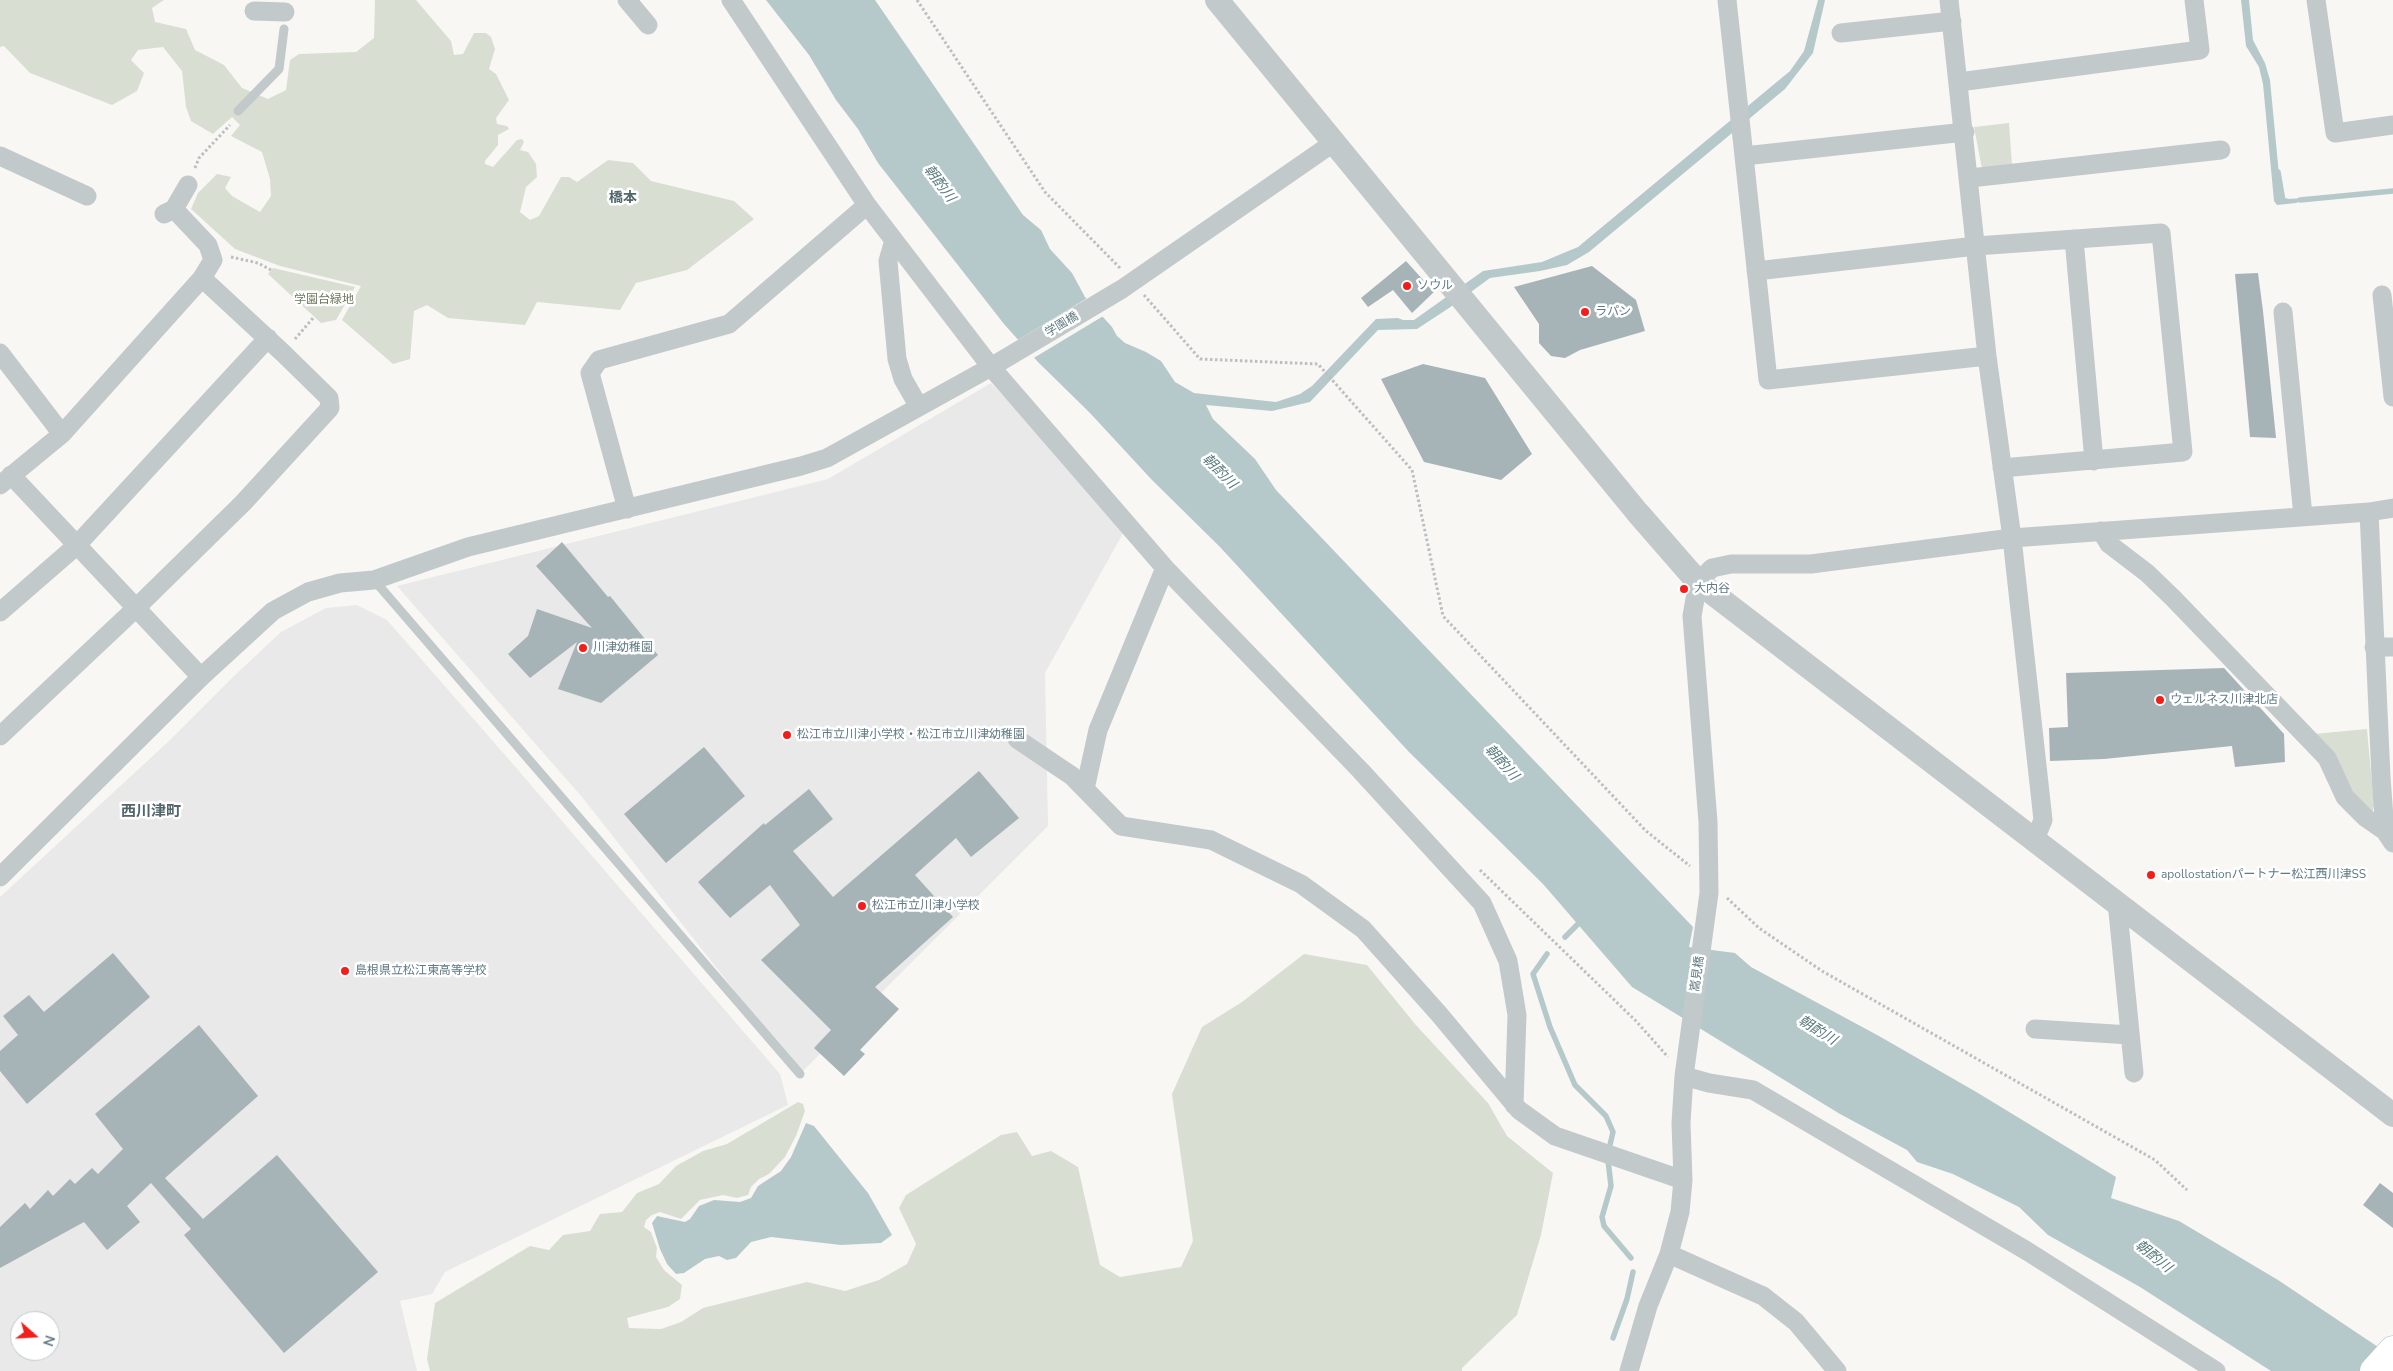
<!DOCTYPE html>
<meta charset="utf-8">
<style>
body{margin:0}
#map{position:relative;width:2393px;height:1371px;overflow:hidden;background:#f8f7f4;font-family:"Nunito Sans",sans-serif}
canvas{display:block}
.north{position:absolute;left:10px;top:1311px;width:50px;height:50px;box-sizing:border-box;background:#fff;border:1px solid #bfcacd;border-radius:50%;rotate:109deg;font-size:14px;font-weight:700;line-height:20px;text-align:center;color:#607a82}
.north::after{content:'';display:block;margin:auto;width:18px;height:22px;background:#f31d19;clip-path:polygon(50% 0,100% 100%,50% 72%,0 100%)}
</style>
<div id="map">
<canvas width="2393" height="1371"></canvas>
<div class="north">N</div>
</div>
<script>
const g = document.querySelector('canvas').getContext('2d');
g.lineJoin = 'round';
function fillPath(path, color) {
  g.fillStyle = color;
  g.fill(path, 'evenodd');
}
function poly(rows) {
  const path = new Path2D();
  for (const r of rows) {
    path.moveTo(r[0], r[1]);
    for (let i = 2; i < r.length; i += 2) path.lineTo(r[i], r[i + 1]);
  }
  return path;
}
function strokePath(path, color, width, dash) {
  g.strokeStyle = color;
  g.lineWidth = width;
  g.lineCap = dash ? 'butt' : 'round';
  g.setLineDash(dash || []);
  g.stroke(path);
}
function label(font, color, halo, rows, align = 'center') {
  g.font = font + ' "Nunito Sans","Noto Sans JP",sans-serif';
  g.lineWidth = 5;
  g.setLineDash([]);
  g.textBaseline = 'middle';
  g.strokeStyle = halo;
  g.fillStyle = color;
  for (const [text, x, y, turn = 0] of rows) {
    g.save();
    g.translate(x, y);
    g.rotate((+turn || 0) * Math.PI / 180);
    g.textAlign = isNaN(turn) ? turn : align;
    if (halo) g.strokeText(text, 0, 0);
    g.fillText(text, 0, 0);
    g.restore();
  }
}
const built = poly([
 [991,383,1127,526,1045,673,1048,826,800,1074,582,797,397,586,828,479],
 [357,605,387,620,512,763,780,1074,788,1105,445,1272,432,1294,400,1301,417,1371,0,1371,0,897,169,741,235,675,281,632,326,608],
 [20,1321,50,1321,50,1351,20,1351]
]);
const green = poly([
 [0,0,164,0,152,8,155,22,186,29,195,50,224,65,242,88,268,99,286,90,290,60,299,54,356,52,374,38,375,0,416,0,451,41,454,55,463,54,474,33,486,33,491,37,495,49,489,69,496,74,509,100,496,118,497,124,507,126,509,129,498,135,498,145,485,161,485,164,493,167,517,140,522,139,524,142,520,150,528,152,536,164,537,177,526,187,520,212,530,220,539,216,561,177,569,177,577,182,608,160,633,163,651,181,734,201,754,219,687,270,636,283,620,310,537,302,525,325,448,318,427,305,414,311,410,359,393,364,342,320,361,286,280,266,235,249,191,209,198,193,217,174,231,177,225,188,232,196,260,212,271,196,270,179,262,152,231,136,240,125,232,117,213,134,191,121,186,107,182,71,163,47,138,50,131,60,144,73,137,91,112,105,30,73,4,46,0,47],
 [2009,123,2012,165,1982,169,1974,127],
 [273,268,355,287,336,320,321,323,268,274],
 [2367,729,2374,806,2372,813,2350,797,2314,734],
 [1304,954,1367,965,1415,1024,1488,1103,1507,1136,1553,1173,1541,1235,1517,1315,1462,1368,1462,1371,430,1371,427,1359,435,1303,530,1246,549,1250,563,1235,590,1231,600,1214,622,1212,637,1193,659,1184,676,1166,703,1151,727,1144,798,1102,803,1104,805,1111,796,1136,785,1157,769,1174,759,1179,751,1187,748,1195,737,1198,723,1195,700,1200,681,1219,660,1212,652,1215,646,1220,644,1227,651,1232,657,1248,656,1257,664,1270,682,1285,680,1299,668,1307,627,1318,629,1328,661,1329,681,1322,703,1308,807,1282,845,1291,879,1280,907,1264,916,1244,899,1208,906,1195,1001,1135,1017,1132,1032,1156,1051,1151,1078,1167,1100,1265,1120,1277,1181,1267,1193,1241,1172,1094,1202,1027,1242,1002]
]);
const water = poly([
 [766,0,875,0,1023,215,1041,230,1050,249,1072,273,1085,297,1112,327,1117,336,1125,343,1146,352,1161,361,1175,382,1194,393,1276,402,1300,394,1312,386,1376,319,1398,318,1403,320,1414,320,1483,271,1542,262,1578,247,1790,71,1804,51,1818,0,1825,0,1813,53,1785,89,1589,252,1567,265,1540,271,1490,278,1449,308,1417,329,1378,330,1310,402,1272,411,1206,405,1213,419,1255,459,1276,490,1693,927,1689,947,1735,953,1751,967,1879,1036,1978,1093,2116,1177,2111,1198,2179,1221,2278,1280,2393,1357,2393,1371,2271,1371,2140,1287,2048,1235,2019,1207,1953,1174,1917,1162,1907,1150,1840,1114,1632,987,1543,884,1409,752,1220,547,1152,480,1090,413,1038,362,1004,324,878,163,858,129,836,100,809,55],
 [2241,0,2249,0,2253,40,2265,63,2270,80,2281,196,2285,199,2310,198,2296,203,2277,205,2274,201,2263,84,2259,67,2246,46],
 [806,1123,814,1126,868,1193,892,1235,881,1243,841,1245,771,1237,751,1242,736,1258,727,1260,719,1256,705,1259,684,1273,676,1274,667,1264,660,1249,652,1223,657,1216,685,1222,690,1219,699,1206,714,1200,740,1202,751,1198,758,1186,781,1171,791,1157]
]);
const pier = poly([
 [1089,297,1105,315,1032,359,1016,341]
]);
const stream = poly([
 [2278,172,2283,201,2286,201],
 [2300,200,2393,191],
 [1565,937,1583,919],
 [1547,954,1533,974,1550,1027,1575,1085,1606,1116,1613,1132,1610,1145],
 [1608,1160,1611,1186,1602,1217,1604,1226,1631,1258],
 [1613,1338,1627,1299,1633,1272]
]);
const building = poly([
 [1406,261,1434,292,1412,313,1393,290,1368,307,1361,298],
 [1592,266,1636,300,1645,331,1580,350,1565,358,1551,356,1539,343,1539,324,1514,287],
 [2258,273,2263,311,2276,438,2250,437,2235,274],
 [1423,364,1485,378,1532,454,1501,480,1424,462,1381,379],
 [562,542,608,597,610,596,658,655,601,703,558,689,577,642,530,678,508,654,528,636,537,609,592,628,536,566],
 [2224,668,2284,734,2285,762,2235,767,2232,746,2104,759,2050,761,2049,728,2068,727,2066,673],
 [704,747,745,796,666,863,624,814],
 [979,771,1019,818,971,857,956,838,915,875,953,917,875,987,899,1009,860,1050,865,1054,844,1076,814,1048,831,1030,761,960,800,925,770,885,730,918,698,882,764,823,765,825,809,789,833,819,793,851,833,897],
 [113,953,150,997,27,1104,0,1071,0,1051,18,1035,3,1016,29,995,44,1012],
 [199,1025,258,1096,165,1178,203,1219,277,1155,378,1272,284,1353,184,1235,191,1229,151,1183,127,1206,140,1222,107,1250,84,1222,0,1268,0,1227,25,1203,30,1209,48,1190,53,1196,70,1179,75,1184,92,1168,98,1174,123,1149,95,1114],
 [2380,1183,2393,1193,2393,1228,2363,1205]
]);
const path = poly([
 [917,0,1045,192,1120,268],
 [195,168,199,158,230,125],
 [231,257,258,263,271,270],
 [1144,295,1200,359,1318,364,1412,470,1443,616,1646,831,1690,866],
 [295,339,314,317],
 [1480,870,1636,1021,1668,1057],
 [1727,898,1759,928,1822,971,2155,1160,2187,1190]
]);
const service = poly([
 [238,111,279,69,284,29],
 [374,580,800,1074]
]);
const minor = poly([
 [627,0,648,25],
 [731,0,867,205,991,367,1165,568],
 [1727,0,1744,156],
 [1949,0,1987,356,2012,538,2043,820,2035,839],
 [2316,0,2335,133,2393,125],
 [254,11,285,12],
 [1841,33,1952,21],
 [1959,82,2200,50,2194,0],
 [1965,132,1744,156,1768,380,1987,356],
 [0,156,87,196],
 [1970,178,2221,150],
 [174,209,208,245,213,260,202,278],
 [164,214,174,209,188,185],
 [2074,239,2094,461],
 [894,240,888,261,897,359,903,379,919,407],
 [1756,271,1976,246,2161,233,2183,452,2002,468],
 [2382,295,2393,397],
 [2283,312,2303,516],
 [0,353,62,434],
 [11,475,201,677],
 [0,485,62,434,202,278,283,353,329,398,330,408,243,503,136,608,0,736],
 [627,509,590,373,599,360,729,324,867,205],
 [2369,512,2381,777,2385,831,2393,843],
 [2101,531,2109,544,2147,573,2173,598,2327,758,2345,797,2366,818,2385,831],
 [0,612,76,546,268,338],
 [2374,647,2393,647],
 [1017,739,1072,776,1121,826,1211,840,1301,884,1363,929,1439,1014,1519,1110,1555,1136,1683,1180],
 [1085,789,1098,730,1165,568,1361,771,1482,903,1508,961,1517,1015,1514,1105],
 [0,877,201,677,273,611,308,592,340,583,374,580,468,547,801,466,827,458,991,367,1122,289,1333,143],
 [2117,902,2134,1073],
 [2035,1029,2130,1035],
 [1684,1076,1709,1083,1753,1090,2027,1251,2216,1371],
 [1669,1254,1763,1296,1796,1322,1837,1371],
 [1629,1371,1648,1306,1669,1254,1680,1212,1683,1180,1681,1123,1684,1076,1709,893,1708,822,1692,616,1698,582,1712,568,1731,564,1811,564,2012,538,2369,512,2393,508]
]);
const tertiary = poly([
 [1217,0,1637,512,1698,582,2393,1115]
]);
const primary = poly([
 [2374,1371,2393,1350]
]);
const markers = [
 [1407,286,5,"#f31d19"],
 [1585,312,5,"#f31d19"],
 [1684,589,5,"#f31d19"],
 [583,648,5,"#f31d19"],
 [2160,700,5,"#f31d19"],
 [787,735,5,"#f31d19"],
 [2151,875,5,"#f31d19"],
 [862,906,5,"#f31d19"],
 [345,971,5,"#f31d19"]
];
const poiNames = [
 ["ソウル",1417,286],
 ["ラパン",1595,312],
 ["大内谷",1694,589],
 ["川津幼稚園",593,648],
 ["ウェルネス川津北店",2170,700],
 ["松江市立川津小学校・松江市立川津幼稚園",797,735],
 ["apollostationパートナー松江西川津SS",2161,875],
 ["松江市立川津小学校",872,906],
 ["島根県立松江東高等学校",355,971]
];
const parkNames = [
 ["学園台緑地",324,300]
];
const streetNames = [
 ["学園橋",1062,325,-31],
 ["嵩見橋",1698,974,-82]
];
const waterNames = [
 ["朝酌川",939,184,53],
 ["朝酌川",1219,472,45],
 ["朝酌川",1501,763,48],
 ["朝酌川",1817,1031,32],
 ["朝酌川",2153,1257,39]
];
const neighbourhoodNames = [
 ["橋本",623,199]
];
const quarterNames = [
 ["西川津町",151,812]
];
fillPath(built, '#e8e9e8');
fillPath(green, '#d9ded3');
fillPath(water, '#b6c9ca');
fillPath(pier, '#f8f7f4');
strokePath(stream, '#b6c9ca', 5.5);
fillPath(building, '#a6b4b7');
strokePath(primary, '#b3bbbd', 29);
strokePath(path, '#babfc1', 3, [2.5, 2.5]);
strokePath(service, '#c2c9cb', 9);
strokePath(minor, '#c2c9cb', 19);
strokePath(tertiary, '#c2c9cb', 24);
strokePath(primary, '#fff', 28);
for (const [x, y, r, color] of markers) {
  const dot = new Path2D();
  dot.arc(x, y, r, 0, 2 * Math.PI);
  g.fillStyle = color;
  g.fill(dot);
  strokePath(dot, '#fff', 2);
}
label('12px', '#607a82', '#fff', poiNames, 'left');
label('12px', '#6a7a5f', '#fff', parkNames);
label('12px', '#607a82', '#fff', streetNames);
label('italic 14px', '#5a7b7d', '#fff', waterNames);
label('bold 14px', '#52666c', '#fff', neighbourhoodNames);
label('bold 15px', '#52666c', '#fff', quarterNames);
</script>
